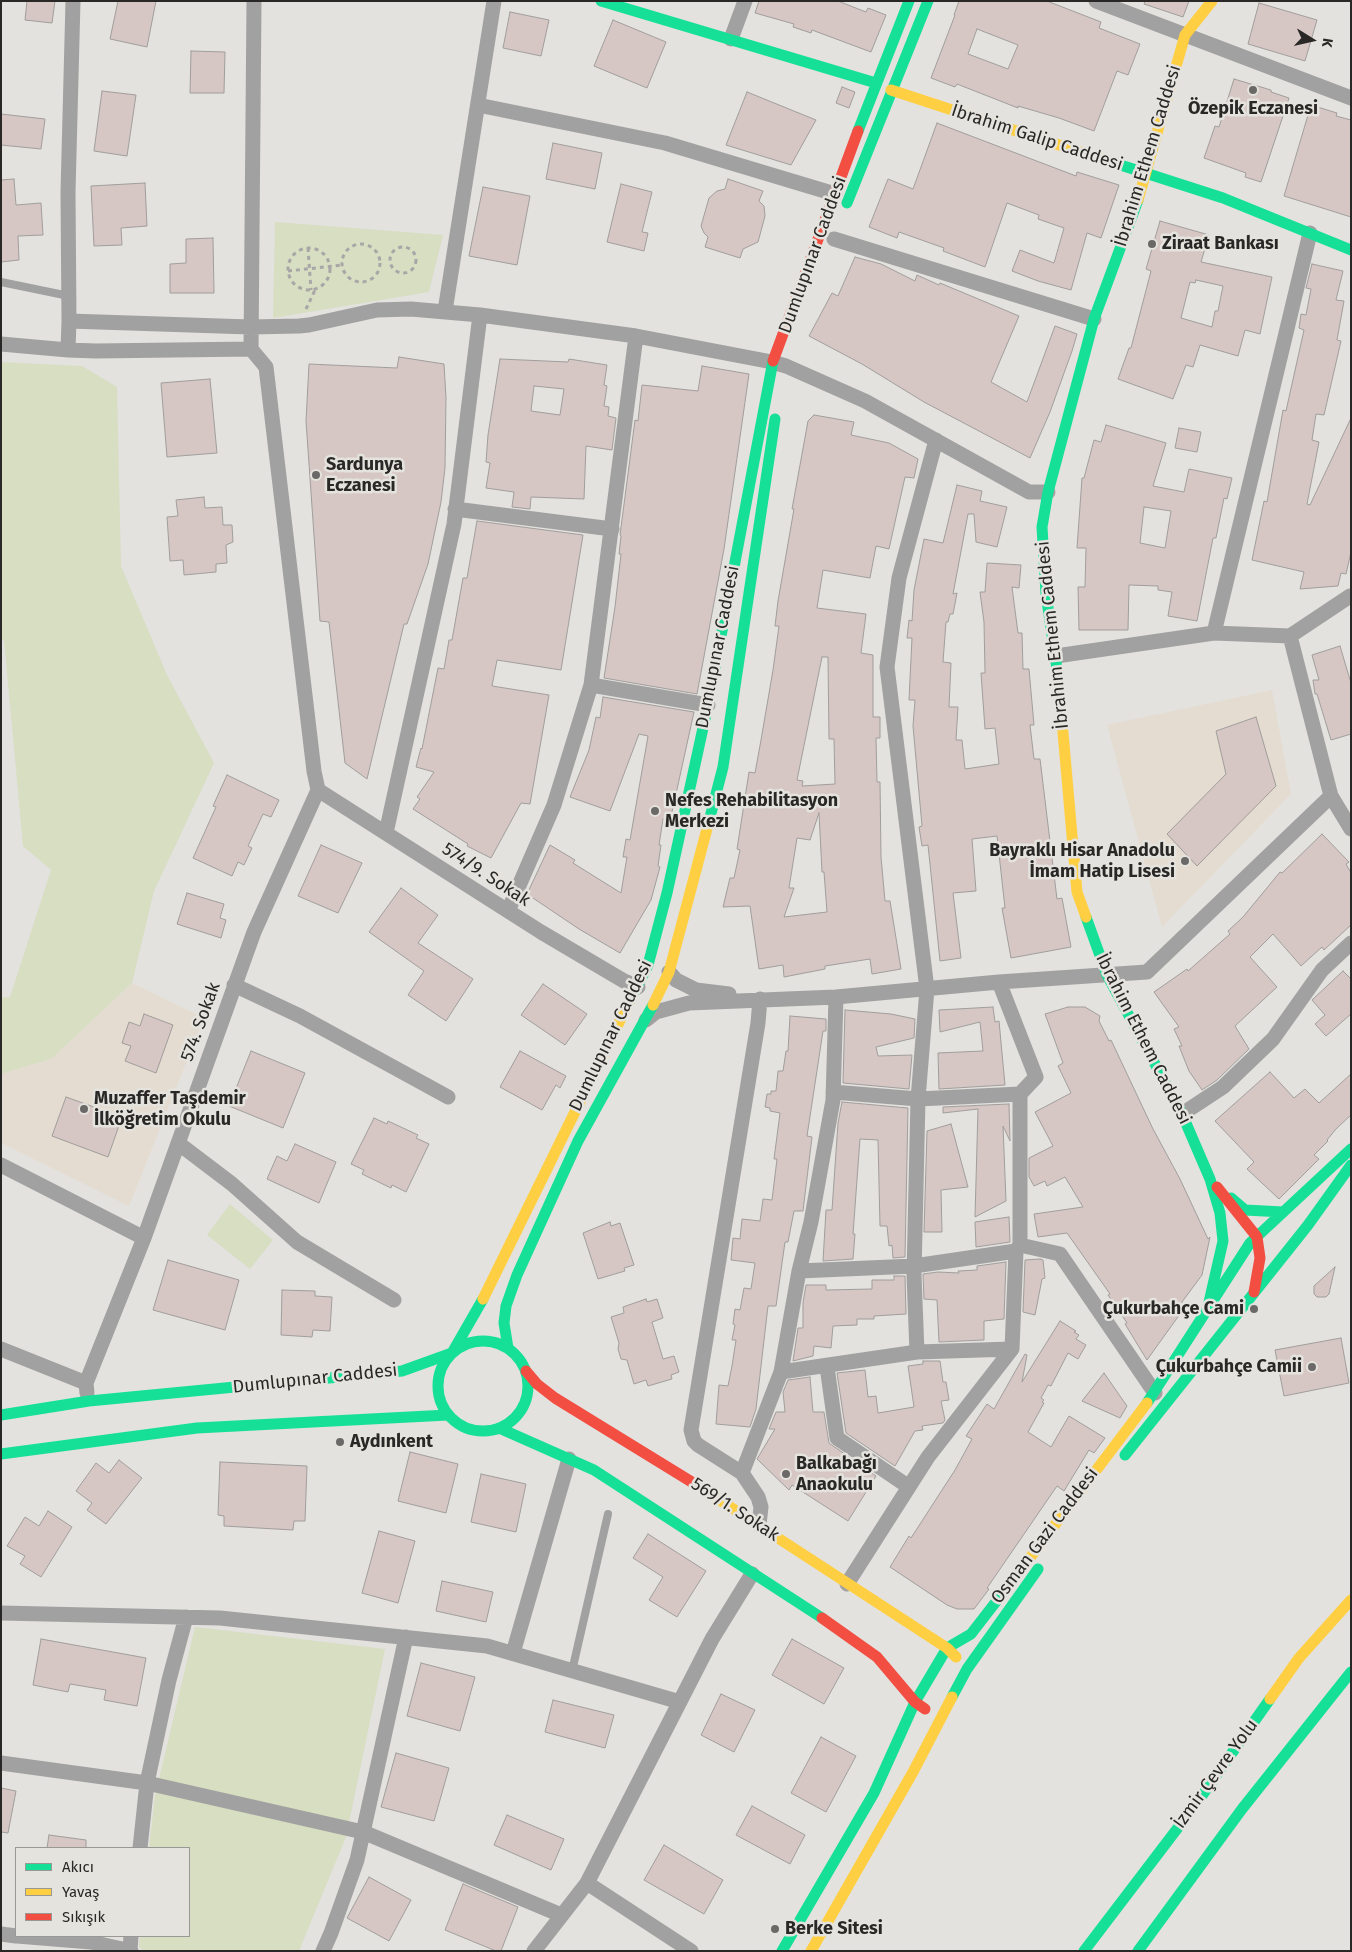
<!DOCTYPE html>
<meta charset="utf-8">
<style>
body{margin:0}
#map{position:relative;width:1352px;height:1952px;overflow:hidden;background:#e3e2df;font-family:"Fira Sans",sans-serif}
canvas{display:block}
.frame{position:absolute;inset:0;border:2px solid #292826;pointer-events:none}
.legend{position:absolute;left:15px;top:1847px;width:175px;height:90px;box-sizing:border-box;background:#e5e3dd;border:1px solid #9a9894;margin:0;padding:6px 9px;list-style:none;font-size:15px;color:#292826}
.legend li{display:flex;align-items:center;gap:10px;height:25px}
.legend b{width:25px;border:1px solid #9a9894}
.north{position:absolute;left:1287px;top:15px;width:50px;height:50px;-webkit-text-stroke:4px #e5e3dd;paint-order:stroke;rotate:100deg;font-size:14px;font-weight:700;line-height:20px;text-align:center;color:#292826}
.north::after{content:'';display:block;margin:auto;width:18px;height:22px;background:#292826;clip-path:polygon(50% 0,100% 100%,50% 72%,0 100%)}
</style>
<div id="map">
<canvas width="1352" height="1952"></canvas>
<div class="frame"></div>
<ul class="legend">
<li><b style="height:6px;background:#16e098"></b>Akıcı</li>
<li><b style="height:6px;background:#ffcf43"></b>Yavaş</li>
<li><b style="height:6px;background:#f24e42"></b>Sıkışık</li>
</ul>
<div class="north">K</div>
</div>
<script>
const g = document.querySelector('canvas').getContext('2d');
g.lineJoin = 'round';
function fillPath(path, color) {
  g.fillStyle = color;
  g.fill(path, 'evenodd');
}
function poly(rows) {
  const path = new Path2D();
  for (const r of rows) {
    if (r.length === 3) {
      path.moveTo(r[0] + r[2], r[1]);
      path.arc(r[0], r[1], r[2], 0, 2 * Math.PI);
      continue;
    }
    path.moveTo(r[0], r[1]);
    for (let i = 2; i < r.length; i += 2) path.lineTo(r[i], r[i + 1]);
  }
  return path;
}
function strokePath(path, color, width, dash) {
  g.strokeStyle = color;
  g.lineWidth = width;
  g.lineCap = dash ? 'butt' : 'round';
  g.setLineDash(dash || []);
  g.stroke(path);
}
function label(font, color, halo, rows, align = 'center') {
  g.font = font + ' "Fira Sans",sans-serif';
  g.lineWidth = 5;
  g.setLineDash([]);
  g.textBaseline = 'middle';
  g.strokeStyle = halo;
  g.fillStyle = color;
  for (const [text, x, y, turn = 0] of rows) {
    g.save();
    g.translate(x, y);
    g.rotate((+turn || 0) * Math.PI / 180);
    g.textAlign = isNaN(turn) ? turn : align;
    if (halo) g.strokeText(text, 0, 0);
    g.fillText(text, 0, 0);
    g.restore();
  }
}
const education = poly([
 [1272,690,1291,794,1162,927,1107,725],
 [132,983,204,1018,129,1206,1,1143,1,1074,51,1059]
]);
const green = poly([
 [275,222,443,235,429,292,273,318],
 [1,362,82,366,117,387,121,566,167,675,214,763,154,891,132,983,51,1059,1,1074,1,998,10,997,51,870,23,846,4,640,1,640],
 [230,1204,273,1240,250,1269,207,1235],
 [195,1627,385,1649,346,1837,299,1951,144,1951,139,1947,140,1936,189,1936,189,1848,149,1848,155,1796]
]);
const building = poly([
 [27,1,55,1,52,23,25,20,27,1],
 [118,1,156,1,147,47,110,39,118,1],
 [759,1,838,1,866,12,868,8,886,15,871,52,812,30,811,33,793,27,794,24,755,13,759,1],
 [959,1,1047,1,1101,22,1099,28,1140,44,1128,75,1117,71,1094,131,1059,118,1018,106,1018,108,957,84,955,87,931,78,955,15,954,15,959,1],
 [977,29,1018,45,1008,69,968,54,977,29],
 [1145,1,1189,1,1183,17,1144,4,1145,1],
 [1259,3,1317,20,1305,61,1248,44,1259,3],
 [510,12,549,20,541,56,503,48,510,12],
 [613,20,666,42,647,88,594,66,613,20],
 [191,51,225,52,224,93,190,93,191,51],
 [1234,79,1271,90,1271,92,1289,98,1261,182,1245,177,1246,173,1204,158,1215,126,1219,127,1234,79],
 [842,87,855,92,849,108,836,103,842,87],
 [102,91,136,95,127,156,94,151,102,91],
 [747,92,816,120,791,165,726,145,747,92],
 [1311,105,1337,113,1336,116,1351,120,1351,217,1284,196,1311,105],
 [1,114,45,119,41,149,1,145,1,114],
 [937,123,1076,176,1077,172,1119,185,1101,238,1087,233,1071,290,1038,281,1012,271,1020,250,1054,263,1064,228,1038,219,1039,215,1007,203,985,267,943,251,944,248,899,232,897,238,869,227,888,179,913,189,937,123],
 [553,143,602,153,595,189,546,179,553,143],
 [14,179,16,205,41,203,43,235,18,236,19,260,1,262,1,180,14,179],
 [728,179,763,191,759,201,764,206,765,216,758,242,743,249,740,258,705,247,708,237,704,233,701,226,709,198,717,191,725,189,728,179],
 [145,183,147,226,121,228,122,245,94,246,91,186,145,183],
 [621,184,652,192,642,232,648,233,644,251,607,242,621,184],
 [483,187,530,196,517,265,469,256,483,187],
 [1160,221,1209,235,1201,262,1272,277,1260,334,1245,330,1238,356,1200,345,1193,367,1186,365,1173,399,1118,379,1129,348,1131,348,1151,271,1146,269,1160,221],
 [1196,280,1223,286,1218,311,1215,311,1212,327,1181,318,1190,282,1195,283,1196,280],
 [213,238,214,293,170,293,170,264,186,263,186,239,213,238],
 [855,257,881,264,915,281,917,275,939,285,940,283,1019,316,991,382,1027,402,1055,326,1077,334,1072,351,1050,412,1030,458,924,402,862,364,809,336,832,293,838,296,855,257],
 [1312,264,1343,271,1336,300,1344,301,1337,340,1341,341,1324,415,1316,414,1312,440,1319,442,1307,504,1310,505,1351,418,1351,552,1346,574,1341,573,1338,586,1300,589,1304,572,1252,560,1264,501,1267,502,1283,410,1286,411,1304,330,1299,328,1301,314,1306,315,1311,289,1306,288,1312,264],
 [399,357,444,364,446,398,445,468,441,502,428,564,407,624,404,624,367,779,345,763,329,622,320,621,306,421,309,364,397,368,399,357],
 [500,359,568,362,569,359,607,365,604,385,607,386,604,406,609,407,608,416,616,418,612,450,586,446,584,499,531,497,530,509,512,507,514,492,486,488,490,463,486,462,488,435,500,359],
 [534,386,564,389,560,415,531,411,534,386],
 [702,366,749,374,724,549,697,694,604,678,615,607,621,554,619,554,621,536,620,535,635,420,638,421,642,385,698,391,702,366],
 [210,379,217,453,167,457,161,383,210,379],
 [814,415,854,422,851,435,889,443,918,459,914,478,905,477,889,549,876,546,870,578,823,570,817,608,866,614,861,653,873,655,873,717,880,717,880,738,876,738,877,782,880,782,881,857,885,901,890,901,901,969,872,974,870,959,825,966,825,969,784,977,783,965,759,969,750,906,723,907,730,878,734,878,740,850,737,849,749,772,755,773,761,740,773,670,779,626,775,626,778,601,794,509,792,509,808,421,814,415],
 [822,657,828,657,829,739,834,739,835,784,802,786,803,781,797,780,822,657],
 [819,813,822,872,824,872,827,912,784,917,794,888,789,888,797,838,810,840,819,813],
 [1106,425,1166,443,1153,486,1184,492,1189,469,1232,478,1227,499,1224,498,1216,538,1213,538,1197,621,1168,616,1172,592,1158,590,1158,586,1129,585,1128,630,1079,630,1078,587,1085,587,1086,548,1077,548,1082,478,1084,478,1094,440,1101,442,1106,425],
 [1144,507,1171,511,1165,548,1140,543,1144,507],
 [1179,428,1201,432,1197,452,1175,448,1179,428],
 [957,485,982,491,980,501,1007,507,997,547,976,542,974,514,968,514,953,594,957,593,953,614,950,614,948,622,946,622,943,662,951,663,949,707,958,707,956,740,962,740,965,769,999,764,995,728,985,729,981,673,985,673,984,622,980,592,985,592,987,563,1021,565,1019,588,1012,587,1018,633,1022,633,1023,669,1029,669,1034,725,1030,725,1034,759,1040,759,1057,899,1062,898,1071,947,1011,958,1002,908,1005,908,997,836,972,839,976,891,953,893,961,958,940,961,928,845,922,846,919,827,922,826,913,726,915,700,909,700,912,638,907,638,909,620,912,621,914,590,924,539,943,543,957,485],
 [204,497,205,508,222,507,223,525,232,525,233,542,226,545,227,563,216,564,216,572,184,575,183,560,170,561,167,517,178,516,176,500,204,497],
 [477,521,583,535,561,670,497,660,492,686,549,695,530,804,521,803,491,858,467,846,468,844,413,809,420,799,417,797,434,772,416,767,421,748,422,749,438,668,444,669,449,640,452,640,463,578,467,578,477,521],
 [1340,646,1351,683,1351,734,1331,740,1317,694,1315,694,1313,680,1319,680,1312,655,1340,646],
 [603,697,694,712,670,821,663,819,659,845,661,845,658,866,660,867,651,900,620,953,579,929,527,894,550,845,575,860,573,863,621,893,627,857,623,857,626,839,630,840,648,736,639,734,610,811,570,797,589,750,596,717,600,718,603,697],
 [1256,717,1276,786,1197,866,1167,834,1226,774,1216,731,1256,717],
 [227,775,279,800,271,817,263,814,248,846,252,848,244,865,238,862,232,876,193,858,216,807,213,806,227,775],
 [1322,834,1349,862,1346,864,1351,873,1351,925,1324,950,1322,947,1301,966,1273,934,1250,957,1277,987,1235,1026,1249,1049,1217,1080,1202,1090,1189,1071,1179,1046,1182,1046,1174,1029,1179,1027,1154,992,1187,969,1188,971,1230,934,1228,931,1243,917,1280,872,1282,873,1322,834],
 [321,845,362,863,338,913,298,896,321,845],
 [401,888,438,915,418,943,473,979,446,1021,408,995,424,971,369,932,401,888],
 [187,893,224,904,220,918,226,920,221,938,177,924,187,893],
 [1343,971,1351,979,1351,1014,1326,1036,1315,1024,1325,1015,1312,1000,1343,971],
 [543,984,587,1014,565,1045,521,1015,543,984],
 [993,1007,995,1022,999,1021,1005,1085,939,1089,938,1053,983,1051,980,1022,940,1032,939,1010,993,1007],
 [1068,1007,1085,1007,1100,1016,1099,1021,1109,1041,1111,1040,1153,1129,1180,1179,1208,1239,1210,1237,1202,1275,1182,1302,1185,1307,1147,1360,1125,1324,1127,1323,1108,1295,1110,1294,1067,1233,1038,1237,1034,1214,1083,1207,1065,1177,1047,1186,1045,1181,1034,1186,1029,1177,1029,1158,1053,1146,1035,1112,1071,1093,1058,1066,1063,1063,1045,1014,1068,1007],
 [845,1010,891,1014,915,1019,914,1038,876,1047,878,1056,912,1055,909,1089,843,1083,845,1010],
 [144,1014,173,1025,156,1073,125,1061,131,1046,122,1043,129,1022,140,1026,144,1014],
 [790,1016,826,1019,826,1031,823,1031,807,1136,812,1137,803,1211,794,1211,788,1242,785,1242,776,1306,768,1306,756,1409,750,1427,716,1424,719,1385,728,1386,732,1366,736,1340,732,1340,735,1325,733,1324,735,1309,740,1310,744,1288,751,1289,755,1263,731,1260,733,1238,740,1239,742,1219,760,1221,763,1199,772,1200,777,1159,774,1159,780,1113,770,1111,770,1108,765,1107,767,1094,771,1094,771,1091,776,1091,778,1071,783,1071,786,1051,788,1051,790,1016],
 [251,1051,305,1073,283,1128,229,1106,251,1051],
 [520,1051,566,1076,560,1088,556,1085,542,1110,500,1087,520,1051],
 [1270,1072,1294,1098,1305,1089,1319,1103,1351,1074,1351,1115,1336,1129,1327,1140,1328,1141,1314,1155,1319,1159,1279,1199,1247,1169,1254,1162,1215,1121,1270,1072],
 [66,1097,122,1117,108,1157,52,1136,66,1097],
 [842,1102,908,1108,905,1257,893,1258,892,1245,889,1246,887,1226,880,1226,878,1140,860,1139,853,1234,855,1234,853,1259,823,1261,826,1210,832,1210,838,1123,842,1102],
 [1009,1104,1010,1141,1003,1126,1006,1201,975,1217,978,1109,943,1113,943,1107,1009,1104],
 [374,1118,387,1124,388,1121,418,1135,416,1138,429,1144,406,1192,392,1185,391,1188,362,1174,364,1170,351,1164,374,1118],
 [951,1124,968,1187,941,1190,942,1232,924,1232,927,1131,951,1124],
 [295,1144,336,1162,319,1203,267,1179,277,1156,287,1161,295,1144],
 [1009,1217,1010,1242,976,1247,975,1222,1009,1217],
 [610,1222,611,1226,620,1223,634,1265,624,1268,625,1271,598,1279,583,1233,610,1222],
 [1040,1259,1043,1260,1045,1278,1042,1279,1035,1315,1023,1312,1025,1260,1040,1259],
 [168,1260,239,1280,225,1330,153,1310,168,1260],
 [1006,1262,1004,1319,984,1321,984,1340,939,1342,937,1300,924,1299,923,1274,938,1272,959,1273,958,1271,977,1270,977,1266,1006,1262],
 [1335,1267,1329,1294,1326,1297,1317,1297,1314,1294,1314,1286,1335,1267],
 [894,1276,905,1276,906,1314,874,1316,874,1319,857,1319,857,1325,833,1326,831,1348,814,1346,813,1356,793,1361,798,1328,803,1328,803,1303,806,1285,826,1285,826,1290,872,1289,872,1280,894,1280,894,1276],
 [282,1290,315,1291,315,1296,332,1297,330,1331,313,1330,312,1337,281,1335,282,1290],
 [646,1299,647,1302,657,1299,663,1318,652,1322,663,1359,674,1356,679,1372,671,1375,672,1379,648,1386,646,1380,634,1384,627,1360,621,1359,618,1349,619,1343,611,1317,624,1313,623,1307,646,1299],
 [1060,1321,1076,1331,1074,1332,1079,1335,1076,1339,1086,1345,1078,1359,1068,1353,1051,1386,1048,1385,1041,1398,1044,1400,1042,1402,1044,1403,1028,1432,1051,1447,1069,1416,1105,1438,1094,1453,1089,1450,1064,1491,1057,1486,987,1588,989,1589,974,1609,957,1609,947,1605,890,1567,909,1536,911,1538,955,1470,972,1439,966,1436,987,1404,994,1409,1025,1354,1027,1355,1022,1382,1060,1321],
 [1341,1338,1349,1383,1284,1396,1275,1350,1341,1338],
 [923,1361,940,1361,943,1382,946,1382,949,1400,941,1401,945,1420,943,1423,922,1426,923,1430,915,1431,895,1466,846,1433,837,1373,865,1370,868,1397,876,1396,878,1413,914,1407,908,1366,923,1364,923,1361],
 [1104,1373,1127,1406,1120,1418,1082,1401,1104,1373],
 [810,1377,813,1412,824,1412,829,1443,876,1476,848,1521,792,1485,789,1490,757,1459,775,1429,769,1429,776,1412,785,1412,783,1392,788,1380,810,1377],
 [410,1452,458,1464,446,1513,398,1501,410,1452],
 [119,1460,142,1478,106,1524,87,1510,92,1503,76,1491,96,1463,109,1473,119,1460],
 [220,1462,307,1466,305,1521,294,1521,293,1530,224,1526,224,1516,218,1515,220,1462],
 [481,1474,526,1484,516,1532,471,1522,481,1474],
 [48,1511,72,1527,41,1577,20,1564,25,1556,7,1546,25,1517,39,1526,48,1511],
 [379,1531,415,1541,398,1603,362,1593,379,1531],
 [648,1534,706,1571,677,1617,649,1600,663,1577,633,1558,648,1534],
 [442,1581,493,1592,486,1622,436,1611,442,1581],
 [41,1639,146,1658,137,1706,104,1700,106,1690,70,1684,68,1692,33,1685,41,1639],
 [792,1639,844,1668,824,1704,772,1675,792,1639],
 [421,1663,475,1677,460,1731,407,1716,421,1663],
 [721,1694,755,1710,734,1752,701,1735,721,1694],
 [553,1700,614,1715,605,1748,545,1732,553,1700],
 [821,1737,856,1756,826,1812,791,1793,821,1737],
 [396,1753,449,1768,434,1821,381,1807,396,1753],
 [1,1788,16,1791,8,1833,1,1832,1,1788],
 [752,1806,805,1835,790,1864,736,1835,752,1806],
 [507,1815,564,1839,551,1870,494,1845,507,1815],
 [49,1835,86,1840,86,1848,47,1848,49,1835],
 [664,1845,723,1880,704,1914,644,1880,664,1845],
 [369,1877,411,1900,389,1941,347,1918,369,1877],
 [463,1884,518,1907,501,1951,496,1951,445,1930,463,1884]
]);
const path = poly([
 [361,263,19],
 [403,260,13],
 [309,269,21],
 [308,248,311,290],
 [288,271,343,265],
 [306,309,315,290]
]);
const lane = poly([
 [1,282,69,296],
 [572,1671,608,1514]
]);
const street = poly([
 [73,1,68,192,69,321,250,327,299,326,309,325,377,310,411,309,480,315,636,336,772,362,786,366,865,401,1029,492,1048,492],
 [254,1,251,349,266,367,314,771,318,790],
 [1096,1,1351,98],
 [731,39,745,1],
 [478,105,665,143,835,194],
 [834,239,1094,319],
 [445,311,494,1],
 [1,344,68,350,96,351,251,349],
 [68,350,69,321],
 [455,509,612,529],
 [1214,633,1310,233],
 [1290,636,1331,796,1351,829],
 [1056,656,1214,633,1290,636,1350,596],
 [591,685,708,705],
 [318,790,541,932,624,981,638,987],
 [386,833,454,524,480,315],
 [508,911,554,805,591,685,636,336],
 [669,972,676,980,696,990,729,994],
 [999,982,1036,1077,1020,1094,1020,1245,1060,1254,1155,1393],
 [234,985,300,1016,448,1097],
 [646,1020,656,1012,689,1003,836,997,999,982,1147,972,1331,796],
 [833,1092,918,1099,1020,1094],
 [1182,1114,1223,1087,1273,1039,1322,970,1351,943],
 [178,1143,232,1184,297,1242,394,1300],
 [1,1165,144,1238],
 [799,1271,914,1266,1016,1251],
 [1,1349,86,1383,87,1393],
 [917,1352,914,1275,918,1099,927,989,887,667,899,578,936,440],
 [827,1367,837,1438,909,1487],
 [781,1372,917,1352,1012,1349,1016,1251,1020,1245],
 [86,1383,144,1238,254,932,318,790],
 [742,1473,698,1445,694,1441,691,1430,758,1023,760,999],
 [759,1525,761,1507,758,1497,742,1473,781,1372,799,1271,811,1222,833,1100,836,997],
 [847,1584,928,1457,1012,1349],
 [1,1613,220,1618,487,1646,680,1702],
 [513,1653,569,1459],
 [1,1763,147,1783,363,1832,561,1915],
 [140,1848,147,1783,169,1680,186,1617],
 [587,1883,691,1951],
 [1,1934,16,1936],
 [17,1936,91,1942,131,1951],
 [130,1951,131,1936],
 [323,1951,331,1933,357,1860,406,1637],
 [534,1951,587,1883,712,1639,752,1574]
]);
const fast = poly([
 [601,1,876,83],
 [858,131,909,1],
 [1105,160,1223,198,1351,250],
 [847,203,928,1],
 [1058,676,1046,594,1042,527,1048,492,1094,319,1138,200],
 [708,825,723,767,775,419],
 [1086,917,1107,975,1182,1114,1210,1179,1220,1213,1223,1241,1207,1311],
 [629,1002,648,965,667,893,708,705,773,361],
 [1231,1198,1245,1210,1283,1212],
 [483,1386,45],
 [508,1348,504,1323,506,1306,517,1275,578,1141,653,1005],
 [1147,1403,1250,1243,1351,1149],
 [1,1415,89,1401,402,1371,452,1353,483,1299],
 [499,1428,594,1470,822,1618],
 [1,1454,197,1428,448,1415],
 [1125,1455,1308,1225,1351,1165],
 [952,1697,967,1669,1038,1569],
 [782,1951,874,1793,915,1702,947,1648,971,1634,1026,1563],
 [1084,1951,1196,1804,1270,1699],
 [1138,1951,1242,1809,1351,1672]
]);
const slow = poly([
 [891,90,1105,160],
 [1138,200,1185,35,1212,1],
 [1058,676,1077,892,1086,917],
 [653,1005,669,972,708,825],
 [483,1299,629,1002],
 [695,1484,947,1648,956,1657],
 [1026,1563,1147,1403],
 [1270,1699,1299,1658,1351,1600],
 [811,1951,913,1772,952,1697]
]);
const jam = poly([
 [773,361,858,131],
 [1217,1187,1257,1237,1260,1258,1254,1292],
 [526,1371,537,1384,555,1398,695,1484],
 [822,1618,877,1657,915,1702,925,1709]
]);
const markers = [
 [1253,90,5,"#6a6967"],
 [1152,244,5,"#6a6967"],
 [316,475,5,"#6a6967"],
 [655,811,5,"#6a6967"],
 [1185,861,5,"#6a6967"],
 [84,1109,5,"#6a6967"],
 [1254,1309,5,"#6a6967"],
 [1312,1367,5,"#6a6967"],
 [340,1442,5,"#6a6967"],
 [786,1474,5,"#6a6967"],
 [775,1929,5,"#6a6967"]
];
const poiNames = [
 ["Özepik Eczanesi",1253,109,"center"],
 ["Ziraat Bankası",1162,244],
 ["Sardunya",326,465],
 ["Eczanesi",326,486],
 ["Nefes Rehabilitasyon",665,801],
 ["Merkezi",665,822],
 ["Bayraklı Hisar Anadolu",1175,851,"right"],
 ["İmam Hatip Lisesi",1175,872,"right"],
 ["Muzaffer Taşdemir",94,1099],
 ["İlköğretim Okulu",94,1120],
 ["Çukurbahçe Cami",1244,1309,"right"],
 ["Çukurbahçe Camii",1302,1367,"right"],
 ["Aydınkent",350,1442],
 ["Balkabağı",796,1464],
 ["Anaokulu",796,1485],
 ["Berke Sitesi",785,1929]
];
const streetNames = [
 ["İbrahim Galip Caddesi",1037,138,18],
 ["İbrahim Ethem Caddesi",1148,156,-73],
 ["Dumlupınar Caddesi",813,255,-70],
 ["İbrahim Ethem Caddesi",1053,635,-96],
 ["Dumlupınar Caddesi",718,647,-79],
 ["574/9. Sokak",486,875,33],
 ["574. Sokak",201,1022,-70],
 ["Dumlupınar Caddesi",611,1036,-64],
 ["İbrahim Ethem Caddesi",1143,1039,63],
 ["Dumlupınar Caddesi",315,1379,-6],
 ["569/1. Sokak",735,1510,33],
 ["Osman Gazi Caddesi",1045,1536,-53],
 ["İzmir Çevre Yolu",1216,1774,-54]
];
fillPath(education, '#e4dcd0');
fillPath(green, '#d7dec1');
fillPath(building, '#d6c6c4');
strokePath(building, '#a09e9c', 1);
strokePath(path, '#a8a6a6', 3, [4, 4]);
strokePath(lane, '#a2a1a1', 8);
strokePath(street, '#a2a1a1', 15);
strokePath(fast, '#16e098', 11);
strokePath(slow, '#ffcf43', 11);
strokePath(jam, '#f24e42', 11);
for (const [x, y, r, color] of markers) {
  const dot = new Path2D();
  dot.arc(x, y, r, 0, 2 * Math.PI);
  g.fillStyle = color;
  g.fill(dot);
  strokePath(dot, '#e5e3dd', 2);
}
label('bold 18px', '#292826', '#e5e3dd', poiNames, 'left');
label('18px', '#292826', '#e5e3dd', streetNames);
</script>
